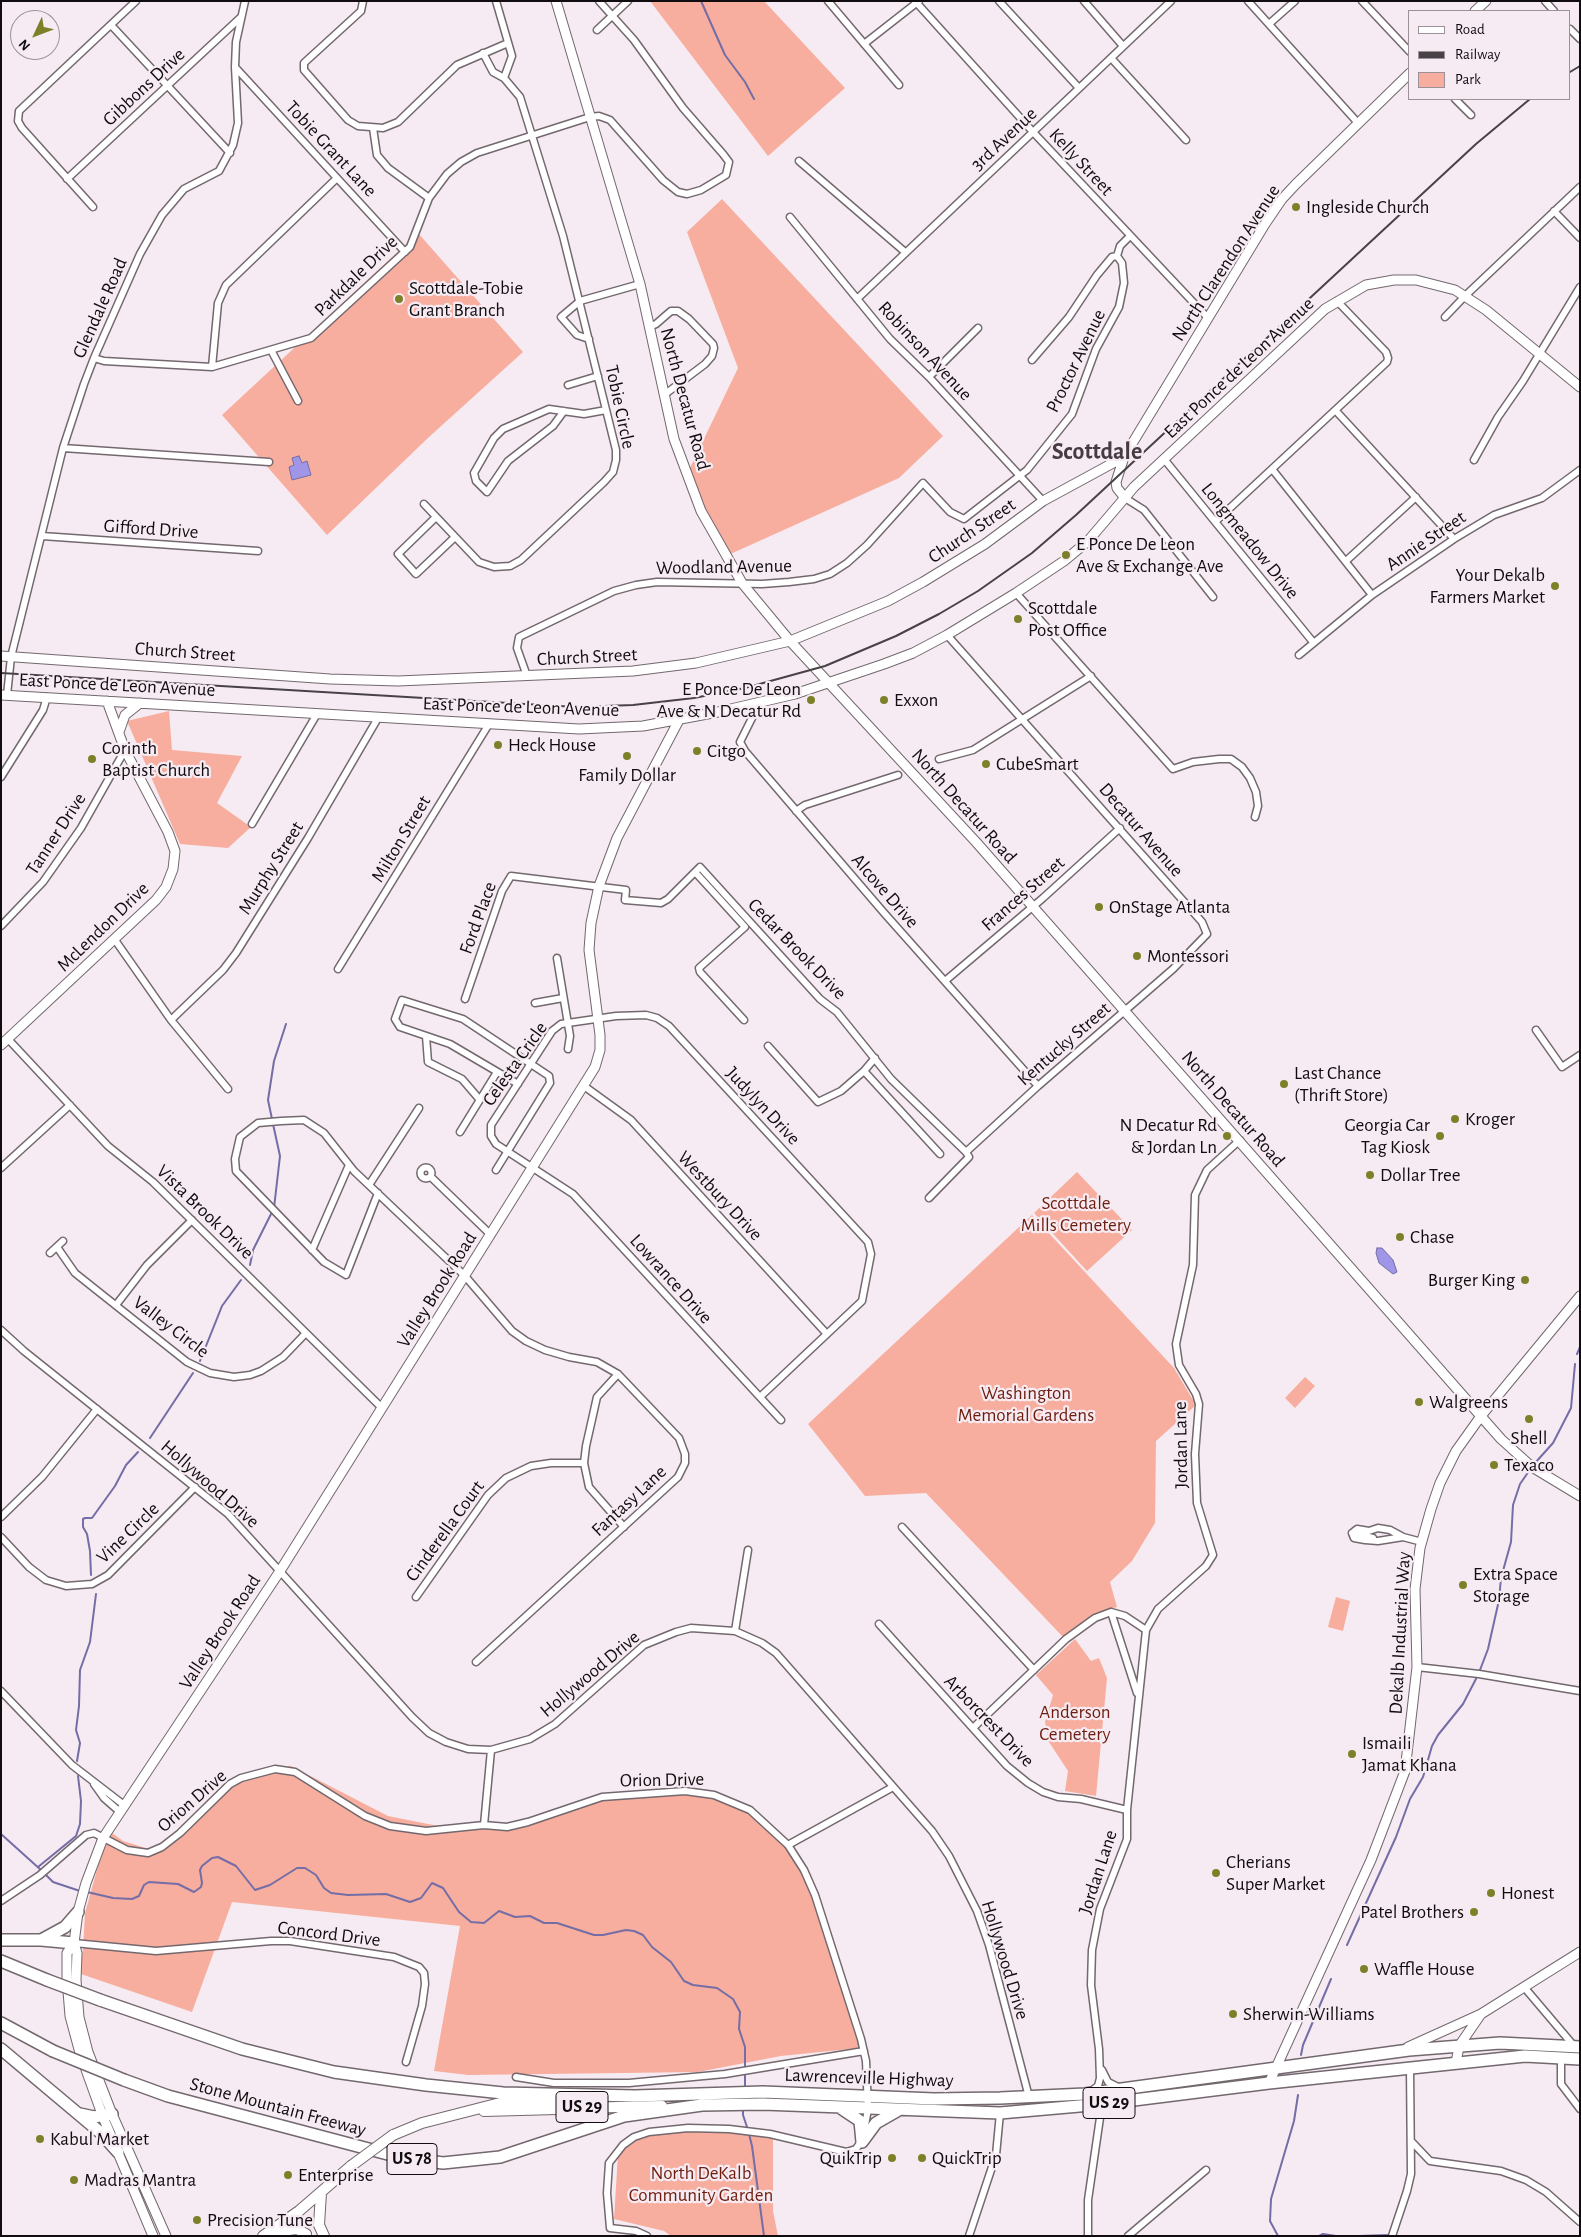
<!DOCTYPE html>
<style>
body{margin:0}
#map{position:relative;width:1581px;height:2237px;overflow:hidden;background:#f6ebf2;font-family:"Alegreya Sans",sans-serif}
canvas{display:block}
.frame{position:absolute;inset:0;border:2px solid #100c0f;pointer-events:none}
.legend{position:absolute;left:1408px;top:10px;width:162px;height:90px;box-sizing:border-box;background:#f6ebf2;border:1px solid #9a9297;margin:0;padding:6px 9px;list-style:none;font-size:15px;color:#100c0f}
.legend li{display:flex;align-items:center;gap:10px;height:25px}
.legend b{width:25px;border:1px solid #9a9297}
.north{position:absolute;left:10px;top:10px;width:50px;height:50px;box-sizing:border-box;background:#f6ebf2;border:1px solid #9a9297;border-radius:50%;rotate:227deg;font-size:14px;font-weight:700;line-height:20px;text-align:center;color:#100c0f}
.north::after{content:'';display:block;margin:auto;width:18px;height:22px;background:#7e8029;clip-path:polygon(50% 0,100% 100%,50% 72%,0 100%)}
</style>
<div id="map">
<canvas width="1581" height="2237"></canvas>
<div class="frame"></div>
<ul class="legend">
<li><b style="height:6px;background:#fff"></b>Road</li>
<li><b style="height:6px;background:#484246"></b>Railway</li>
<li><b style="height:14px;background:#f8ae9e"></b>Park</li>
</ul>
<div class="north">N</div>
</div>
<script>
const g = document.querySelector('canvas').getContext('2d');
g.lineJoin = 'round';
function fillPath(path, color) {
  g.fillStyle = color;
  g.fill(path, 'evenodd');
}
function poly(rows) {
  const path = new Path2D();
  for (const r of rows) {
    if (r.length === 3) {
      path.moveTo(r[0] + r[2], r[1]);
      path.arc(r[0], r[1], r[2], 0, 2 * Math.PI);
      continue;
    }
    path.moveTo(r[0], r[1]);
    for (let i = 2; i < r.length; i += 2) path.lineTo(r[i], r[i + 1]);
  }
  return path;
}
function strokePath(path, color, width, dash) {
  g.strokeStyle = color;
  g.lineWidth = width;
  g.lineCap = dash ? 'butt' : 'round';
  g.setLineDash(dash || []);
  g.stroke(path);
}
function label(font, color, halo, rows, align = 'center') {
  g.font = font + ' "Alegreya Sans",sans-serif';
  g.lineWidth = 4.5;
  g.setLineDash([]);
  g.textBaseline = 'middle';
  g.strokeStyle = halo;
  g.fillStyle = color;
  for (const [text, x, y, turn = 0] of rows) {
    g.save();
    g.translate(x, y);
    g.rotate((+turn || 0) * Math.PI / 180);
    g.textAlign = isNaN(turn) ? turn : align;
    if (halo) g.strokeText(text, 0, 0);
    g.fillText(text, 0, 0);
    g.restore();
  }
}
const green = poly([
 [650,1,764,1,845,88,768,156],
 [722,199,943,436,899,478,726,556,688,472,738,368,687,232],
 [418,233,523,352,429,437,327,535,222,415],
 [169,711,172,750,242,756,217,803,251,827,228,848,180,844,127,721],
 [1077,1172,1132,1230,1087,1271,1034,1213],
 [1032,1215,1174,1368,1196,1405,1156,1441,1155,1523,1132,1561,1110,1582,1117,1607,1096,1613,1063,1637,926,1493,865,1496,808,1424],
 [1305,1377,1315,1386,1295,1408,1285,1398],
 [1336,1597,1350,1601,1343,1631,1328,1627],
 [1075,1639,1091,1661,1099,1658,1107,1678,1096,1796,1065,1791,1068,1771,1049,1742,1045,1722,1053,1695,1036,1675],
 [291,1766,388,1816,438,1826,511,1829,593,1797,682,1790,750,1808,787,1848,820,1905,860,2048,781,2056,698,2072,468,2075,434,2071,460,1926,232,1902,192,2012,78,1973,83,1950,85,1913,108,1830,123,1841,152,1850,179,1830,246,1773],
 [700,2130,744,2132,773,2136,773,2211,778,2236,671,2236,664,2231,614,2219,618,2154,632,2140,667,2131]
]);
const water = poly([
 [299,456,302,463,307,461,311,475,292,480,289,467,294,465,292,458,299,456],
 [1377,1248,1382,1248,1393,1260,1397,1272,1393,1274,1379,1263,1376,1253,1377,1248]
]);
const stream = poly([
 [701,1,725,55,745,82,754,99],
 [272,1119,268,1100,274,1061,286,1024],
 [273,1124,280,1156,274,1208],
 [250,1265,253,1250,272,1212],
 [1577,1354,1580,1347],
 [200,1361,222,1306,241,1280],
 [150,1438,193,1373],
 [1535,1463,1553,1443,1571,1408,1575,1364],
 [91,1575,90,1551,87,1534,83,1527,83,1519,85,1518,92,1518,115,1486,126,1465,138,1452],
 [1480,1670,1488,1649,1499,1600,1501,1578,1511,1542,1513,1505,1520,1484,1529,1471],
 [77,1761,80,1743,76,1730,79,1706,80,1670,90,1642,96,1594],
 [1,1834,41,1870],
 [38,1867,76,1836,80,1824,81,1801,78,1776],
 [45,1874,53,1882,80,1891],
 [87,1892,113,1898,132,1899,139,1896,144,1885,149,1882,178,1884,194,1892,201,1887,202,1883,200,1870,202,1866,212,1858,218,1857,236,1866,255,1890,270,1885,297,1868,305,1868,316,1875,324,1888,331,1893,348,1895,386,1894,410,1902,421,1898,432,1883,443,1888,459,1912,471,1922,484,1923,499,1911,515,1917,530,1916,544,1923,557,1923,594,1935,603,1935,626,1930,634,1931,643,1935,652,1947,671,1962,684,1981,693,1985,717,1988,733,1999,740,2012,739,2029,745,2047,745,2068],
 [1347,1945,1396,1837,1410,1799,1423,1777,1432,1746,1438,1735,1463,1704,1478,1675],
 [1301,2055,1303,2045,1331,1979],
 [745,2088,745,2073],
 [743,2108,743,2115,748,2130],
 [749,2134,752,2146,764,2236],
 [1278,2236,1270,2221,1271,2199,1294,2121,1298,2095],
 [1319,2236,1323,2234,1336,2236],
 [1358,2236,1389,2235]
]);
const street = poly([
 [363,1,361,11,304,63,304,70,348,120,358,126,383,128,398,122,457,65,508,43],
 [828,1,899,85],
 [915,1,1033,132,1208,318],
 [999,1,1079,88],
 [1084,1,1123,46],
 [1248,1,1358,123],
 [1362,1,1410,52],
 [1545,1,1554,11],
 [1269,24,1295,1],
 [111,25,230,153],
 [1570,29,1580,39],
 [597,30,628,1],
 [864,44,919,1],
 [483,53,493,72,504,78],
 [1111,58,1186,140],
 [235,67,405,252],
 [1455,99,1471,115],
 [373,128,377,155,388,168,429,198],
 [799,161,905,252],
 [67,179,240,18],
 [93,207,22,128,18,121,19,111,136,1],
 [1554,211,1580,238],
 [790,217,890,339,929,377,1043,501],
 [857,299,1171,1],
 [1445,317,1465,296,1580,187],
 [649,327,656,324,671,311,678,311,689,319,713,344,714,348,712,356,705,364,664,395],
 [589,339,577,335,561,317,580,301,640,284],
 [271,350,298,401],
 [94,358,104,361,212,367,311,338,410,247,429,198,447,174,461,162,477,153,590,117,599,116,610,120,663,180,678,192,687,194,701,190,726,175,729,162,723,154,683,108,634,40,599,1],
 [1032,360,1069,317,1097,275,1112,257,1117,256],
 [212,367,218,303,226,285,337,178],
 [929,377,978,328],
 [568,385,598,376],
 [564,411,553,426,508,461,487,492,476,481,474,473,494,438,503,429,549,409,584,414,606,410],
 [1336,411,1454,539],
 [63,448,269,462],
 [1164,459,1313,642],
 [1474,460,1498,417,1523,381,1580,287],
 [1272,469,1372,595],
 [1125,498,1144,510,1213,597],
 [424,504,479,562,494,567,510,566,521,560,604,482,613,472,616,460,616,450,563,236,520,97,504,78,512,56,496,1],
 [436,517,398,554,416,574,455,537],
 [1216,521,1387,362,1388,358,1386,352,1337,301],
 [42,536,258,551],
 [1346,561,1416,497],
 [1016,593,1173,769,1193,762,1219,759,1231,759,1242,767,1250,778,1256,792,1258,806,1255,817],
 [1299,655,1372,595,1454,539,1494,515,1542,498,1580,470],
 [527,676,517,648,519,637,614,591,636,585,657,582,762,584,789,582,814,579,830,574,847,563,867,545,923,483,950,512,964,519,1027,470,1072,414,1096,349,1119,307,1124,283,1122,263,1117,256,1120,246,1130,236],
 [7,695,11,657,63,448,84,384,94,358,140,254,162,215,184,189,219,171,233,145,238,123,235,67,236,42,245,1],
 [754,704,753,716,740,742,745,751,885,914,1038,1086],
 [939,759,973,750,1091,676],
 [1,777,43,710,47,697],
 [796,811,805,805,898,775],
 [252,824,317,714],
 [695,872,700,867,820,999,837,1012,891,1079,966,1152],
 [1,926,43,882,81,828,125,750],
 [115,940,171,1020,228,1089],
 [557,958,570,1036,568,1049],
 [338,969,489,724],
 [945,981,1043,898,1120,828],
 [465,999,502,891,511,876,626,890,625,900,661,903,668,899,695,872,745,927,699,968,700,972,744,1020],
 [535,1003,563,998],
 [171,1020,223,970,236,953,308,838,378,718],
 [1536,1030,1562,1067,1580,1055],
 [426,1036,428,1062,462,1079,480,1100],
 [8,1039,108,1146,153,1182,382,1408],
 [768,1046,818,1102,841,1091,864,1071,940,1154],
 [864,1071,875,1058],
 [584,1086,631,1120,826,1333],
 [460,1132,497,1072],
 [426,1173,5.5],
 [1,1168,70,1105],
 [496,1170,550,1083,549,1076,463,1019,402,1000,395,1019,400,1027,450,1044,518,1084],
 [431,1177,491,1235],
 [369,1185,419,1108],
 [378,1193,346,1275,324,1262,236,1171,235,1159,240,1137,258,1123,281,1121,304,1120,324,1133,354,1171,465,1276,512,1331,526,1341,545,1350,569,1357,597,1362,618,1374,679,1438,685,1454,685,1463,678,1477,476,1662],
 [929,1198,969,1157,966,1152,1038,1086,1173,969,1207,934,1202,922,947,635],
 [57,1247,75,1273,187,1362,210,1373,234,1377,250,1375,261,1371,283,1357,306,1333],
 [312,1250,349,1165],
 [50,1253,63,1241],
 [116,1305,147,1265,192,1220],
 [1,1330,24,1351,228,1514,412,1717,429,1733,446,1742,468,1749,491,1750,530,1739,555,1724,644,1645,676,1632,691,1628,735,1631,762,1643,776,1653,932,1831,949,1856,977,1911,989,1945,1029,2097],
 [618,1374,597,1397,586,1446,584,1463,589,1487,624,1527],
 [760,1397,862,1301,871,1254,868,1242,669,1026,657,1018,646,1015,616,1016,561,1024,552,1031,491,1125,491,1136,496,1144,573,1194,781,1420],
 [1,1517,42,1477,97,1409],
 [902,1527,1034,1670],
 [1352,1533,1357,1529,1369,1531,1378,1528,1390,1530,1403,1537,1422,1542],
 [1352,1533,1354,1538,1365,1540,1378,1541,1403,1537],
 [1352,1533,1373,1538],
 [1,1537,29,1567,46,1580,66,1586,92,1584,108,1575,195,1487],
 [416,1597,488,1495,506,1478,531,1466,551,1463,584,1463],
 [1111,1612,1137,1693],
 [879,1624,1007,1766,1028,1783,1043,1792,1058,1797,1081,1799,1127,1810],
 [735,1631,748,1550],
 [1417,1667,1479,1674,1580,1691],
 [1,1691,72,1765,124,1805],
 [973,1728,1066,1639,1095,1618,1111,1612,1125,1616,1146,1630],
 [94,1784,104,1798,120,1812],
 [484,1825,491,1750],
 [788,1845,893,1787],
 [1,1901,40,1875,86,1835,94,1833,127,1850,148,1853,162,1847,180,1833,230,1784,241,1778,275,1769,295,1772,365,1816,390,1826,426,1831,484,1825,507,1827,528,1822,602,1797,685,1791,714,1795,750,1810,788,1845,804,1870,815,1895,861,2039,866,2061,868,2109,864,2131],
 [74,1943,156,1951,271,1941,290,1941,394,1957,419,1967,424,1973,425,1984,422,2006,406,2062],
 [1524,1987,1574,2046],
 [1561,2057,1561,2084,1580,2109],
 [1102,2070,1108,2082,1118,2087],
 [516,2077,554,2083,629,2083,725,2074,864,2051],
 [1090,2092,1098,2086,1100,2078,1099,2049,1091,1985,1092,1950,1100,1909,1127,1839,1127,1810,1146,1630,1158,1609,1206,1566,1213,1555,1197,1503,1195,1454,1199,1404,1196,1394,1179,1365,1176,1344,1193,1265,1195,1195,1207,1170,1240,1140],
 [1412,2142,1430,2161,1501,2171,1526,2180,1546,2192,1580,2222],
 [647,2236,636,2231,610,2228,607,2193,609,2163,623,2145,634,2137,649,2132,688,2128,729,2129,770,2134,846,2152,856,2149,862,2140],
 [969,2236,996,2155,1000,2113],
 [1088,2236,1088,2200,1102,2104],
 [1128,2236,1206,2170],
 [1392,2236,1407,2191,1411,2174,1410,2067]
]);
const secondary = poly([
 [556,1,640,284,674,439,701,511,742,583,790,641,976,842,1501,1439,1532,1467,1580,1496],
 [1475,11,1486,1],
 [1125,498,1117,488,1116,482,1124,457,1265,224,1282,199,1296,184,1410,73],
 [1,656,330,679,398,681,633,671,696,663,790,641,888,601,923,582,985,544,1043,501,1124,457],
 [1,695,579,729,643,726,718,712,795,694,884,664,913,653,947,635,1016,593,1064,561,1088,541,1134,487,1325,309,1366,285,1394,280,1416,280,1455,290,1486,310,1580,387],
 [119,732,125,715,140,703],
 [1,1045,156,900,166,887,173,869,175,851,168,832,125,750,107,701],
 [74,1943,67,1953,67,1979,70,2016,80,2053,103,2117,153,2236],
 [1408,2047,1481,2014,1580,1952],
 [1456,2063,1459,2046,1481,2014],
 [1269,2083,1371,1860,1405,1771,1417,1667,1415,1589,1418,1564,1420,1548,1431,1509,1440,1483,1456,1451,1481,1416,1580,1296],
 [166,2236,112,2114,88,2052,79,2017,76,1980,77,1953,74,1943,78,1912,86,1883,103,1838,280,1571,595,1067,600,1050,600,1035,589,950,591,923,599,886,617,838,679,720]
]);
const primary = poly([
 [576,2108,662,2106],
 [484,2111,557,2109],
 [393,2135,422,2123,500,2103,600,2099],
 [321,2193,319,2225,324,2236],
 [272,2232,297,2229,306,2234],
 [263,2236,299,2211,351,2166]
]);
const highway = poly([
 [43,1939,65,1927,78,1912],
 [1,1940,41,1940,74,1943],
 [1,1961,47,1980],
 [100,2000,242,2049,334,2072,426,2085,503,2093,635,2096,763,2092,934,2099,1000,2098,1085,2094,1409,2050,1500,2043,1580,2047],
 [1,2023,53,2051],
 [1,2049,101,2133,118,2152],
 [124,2080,168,2096,399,2157,443,2163,500,2157,624,2116,702,2105,763,2104,1000,2113,1102,2104,1269,2083,1525,2056,1580,2059],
 [842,2109,860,2121,862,2142],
 [80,2114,94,2117,112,2114],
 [862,2142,876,2123,897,2111]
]);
const rail = poly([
 [1570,72,1580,66],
 [1,673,576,707,633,705,694,698,745,688,825,666,896,636,939,614,978,591,1032,553,1076,515,1476,144,1530,99]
]);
const primaryBridge = poly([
 [351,2166,393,2135]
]);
const highwayBridge = poly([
 [47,1980,100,2000],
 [53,2051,124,2080]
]);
const markers = [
 [1296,207,5,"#7e8029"],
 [399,299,5,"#7e8029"],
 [1066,555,5,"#7e8029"],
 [1555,586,5,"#7e8029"],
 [1018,619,5,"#7e8029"],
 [811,700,5,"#7e8029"],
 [884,700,5,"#7e8029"],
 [498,745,5,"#7e8029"],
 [697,751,5,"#7e8029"],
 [627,756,5,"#7e8029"],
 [92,759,5,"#7e8029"],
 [986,764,5,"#7e8029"],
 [1099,907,5,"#7e8029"],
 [1137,956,5,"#7e8029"],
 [1284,1084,5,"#7e8029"],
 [1455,1119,5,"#7e8029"],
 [1227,1136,5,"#7e8029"],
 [1440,1136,5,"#7e8029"],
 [1370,1175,5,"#7e8029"],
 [1400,1237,5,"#7e8029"],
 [1525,1280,5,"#7e8029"],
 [1419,1402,5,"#7e8029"],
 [1529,1419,5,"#7e8029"],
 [1494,1465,5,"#7e8029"],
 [1463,1585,5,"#7e8029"],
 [1352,1754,5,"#7e8029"],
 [1216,1873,5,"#7e8029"],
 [1491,1893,5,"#7e8029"],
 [1474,1912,5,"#7e8029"],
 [1364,1969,5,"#7e8029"],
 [1233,2014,5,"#7e8029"],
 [40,2139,5,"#7e8029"],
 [892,2158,5,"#7e8029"],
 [922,2158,5,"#7e8029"],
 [288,2175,5,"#7e8029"],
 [74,2180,5,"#7e8029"],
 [197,2220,5,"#7e8029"]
];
const shields = [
 [1109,2103,52],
 [582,2107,52],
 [412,2159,50]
];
const shieldNames = [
 ["US 29",1109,2103],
 ["US 29",582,2107],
 ["US 78",412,2159]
];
const streetNames = [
 ["Gibbons Drive",144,87,-43],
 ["3rd Avenue",1004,139,-43],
 ["Tobie Grant Lane",331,149,47],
 ["Kelly Street",1081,162,47],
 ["North Clarendon Avenue",1226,263,-57],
 ["Parkdale Drive",356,276,-44],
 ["Glendale Road",100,308,-66],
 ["Robinson Avenue",925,351,47],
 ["Proctor Avenue",1076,361,-64],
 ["East Ponce de Leon Avenue",1239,368,-43],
 ["North Decatur Road",685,399,75],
 ["Tobie Circle",620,407,78],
 ["Gifford Drive",151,529,4],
 ["Church Street",972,531,-34],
 ["Longmeadow Drive",1250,541,51],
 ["Annie Street",1426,541,-34],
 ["Woodland Avenue",724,567,-1],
 ["Church Street",185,652,4],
 ["Church Street",587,657,-3],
 ["East Ponce de Leon Avenue",117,685,3],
 ["East Ponce de Leon Avenue",521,707,2],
 ["North Decatur Road",964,806,48],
 ["Decatur Avenue",1141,830,49],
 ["Tanner Drive",56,834,-57],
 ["Milton Street",401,839,-59],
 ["Murphy Street",271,868,-58],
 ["Alcove Drive",885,891,49],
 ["Frances Street",1023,894,-41],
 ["Ford Place",478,918,-70],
 ["McLendon Drive",103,927,-44],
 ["Cedar Brook Drive",797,949,46],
 ["Kentucky Street",1064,1044,-41],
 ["Celesta Cricle",515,1064,-55],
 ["Judylyn Drive",763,1106,47],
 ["North Decatur Road",1233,1109,49],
 ["Westbury Drive",720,1196,47],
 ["Vista Brook Drive",205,1212,44],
 ["Lowrance Drive",671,1279,48],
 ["Valley Brook Road",437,1290,-58],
 ["Valley Circle",171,1327,37],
 ["Jordan Lane",1181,1445,-91],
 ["Hollywood Drive",210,1484,41],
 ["Fantasy Lane",629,1501,-43],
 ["Cinderella Court",445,1531,-54],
 ["Vine Circle",128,1533,-44],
 ["Valley Brook Road",220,1632,-57],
 ["Dekalb Industrial Way",1400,1633,-87],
 ["Hollywood Drive",590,1674,-40],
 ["Arborcrest Drive",989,1721,46],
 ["Orion Drive",662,1780,-1],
 ["Orion Drive",192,1801,-41],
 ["Jordan Lane",1098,1872,-72],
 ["Concord Drive",329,1934,7],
 ["Hollywood Drive",1005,1960,73],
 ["Lawrenceville Highway",869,2078,2],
 ["Stone Mountain Freeway",278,2107,15]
];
const poiNames = [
 ["Ingleside Church",1306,207],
 ["Scottdale-Tobie",409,288],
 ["Grant Branch",409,310],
 ["E Ponce De Leon",1076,544],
 ["Ave & Exchange Ave",1076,566],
 ["Your Dekalb",1545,575,"right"],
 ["Farmers Market",1545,597,"right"],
 ["Scottdale",1028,608],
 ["Post Office",1028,630],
 ["E Ponce De Leon",801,689,"right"],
 ["Ave & N Decatur Rd",801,711,"right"],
 ["Exxon",894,700],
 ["Heck House",508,745],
 ["Corinth",102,748],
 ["Baptist Church",102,770],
 ["Citgo",707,751],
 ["CubeSmart",996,764],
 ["Family Dollar",627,775,"center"],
 ["OnStage Atlanta",1109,907],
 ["Montessori",1147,956],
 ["Last Chance",1294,1073],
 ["(Thrift Store)",1294,1095],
 ["Kroger",1465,1119],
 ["N Decatur Rd",1217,1125,"right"],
 ["& Jordan Ln",1217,1147,"right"],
 ["Georgia Car",1430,1125,"right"],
 ["Tag Kiosk",1430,1147,"right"],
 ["Dollar Tree",1380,1175],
 ["Chase",1410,1237],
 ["Burger King",1515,1280,"right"],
 ["Walgreens",1429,1402],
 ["Shell",1529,1438,"center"],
 ["Texaco",1504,1465],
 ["Extra Space",1473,1574],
 ["Storage",1473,1596],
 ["Ismaili",1362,1743],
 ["Jamat Khana",1362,1765],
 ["Cherians",1226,1862],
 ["Super Market",1226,1884],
 ["Honest",1501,1893],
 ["Patel Brothers",1464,1912,"right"],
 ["Waffle House",1374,1969],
 ["Sherwin-Williams",1243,2014],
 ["Kabul Market",50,2139],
 ["QuikTrip",882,2158,"right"],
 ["QuickTrip",932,2158],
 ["Enterprise",298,2175],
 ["Madras Mantra",84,2180],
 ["Precision Tune",207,2220]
];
const parkNames = [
 ["Scottdale",1076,1203],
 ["Mills Cemetery",1076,1225],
 ["Washington",1026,1393],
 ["Memorial Gardens",1026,1415],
 ["Anderson",1075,1712],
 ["Cemetery",1075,1734],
 ["North DeKalb",701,2173],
 ["Community Garden",701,2195]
];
const districtNames = [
 ["Scottdale",1097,452]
];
fillPath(green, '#f8ae9e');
fillPath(water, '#9f96e7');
strokePath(water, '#746da6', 1);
strokePath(stream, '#746da6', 2);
strokePath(street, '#72686e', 9);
strokePath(secondary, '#72686e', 11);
strokePath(primary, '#72686e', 12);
strokePath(highway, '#72686e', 14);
strokePath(street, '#fff', 6);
strokePath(secondary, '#fff', 9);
strokePath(primary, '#fff', 10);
strokePath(highway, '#fff', 11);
strokePath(rail, '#484246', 2);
strokePath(primaryBridge, '#72686e', 12, []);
strokePath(highwayBridge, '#72686e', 14, []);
strokePath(primaryBridge, '#fff', 10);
strokePath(highwayBridge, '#fff', 11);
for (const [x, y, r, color] of markers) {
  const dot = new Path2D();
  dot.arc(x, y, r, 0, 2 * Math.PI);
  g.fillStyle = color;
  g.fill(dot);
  strokePath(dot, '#f6ebf2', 2);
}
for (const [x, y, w] of shields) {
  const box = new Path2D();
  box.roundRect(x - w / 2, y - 15.5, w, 31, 4);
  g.fillStyle = '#f6ebf2';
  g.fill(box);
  strokePath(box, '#100c0f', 1);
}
label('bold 18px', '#100c0f', null, shieldNames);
label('19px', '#100c0f', '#f6ebf2', streetNames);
label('19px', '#100c0f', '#f6ebf2', poiNames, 'left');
label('19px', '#6e1c0d', '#f6ebf2', parkNames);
label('bold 24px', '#453b41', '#f6ebf2', districtNames);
</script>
